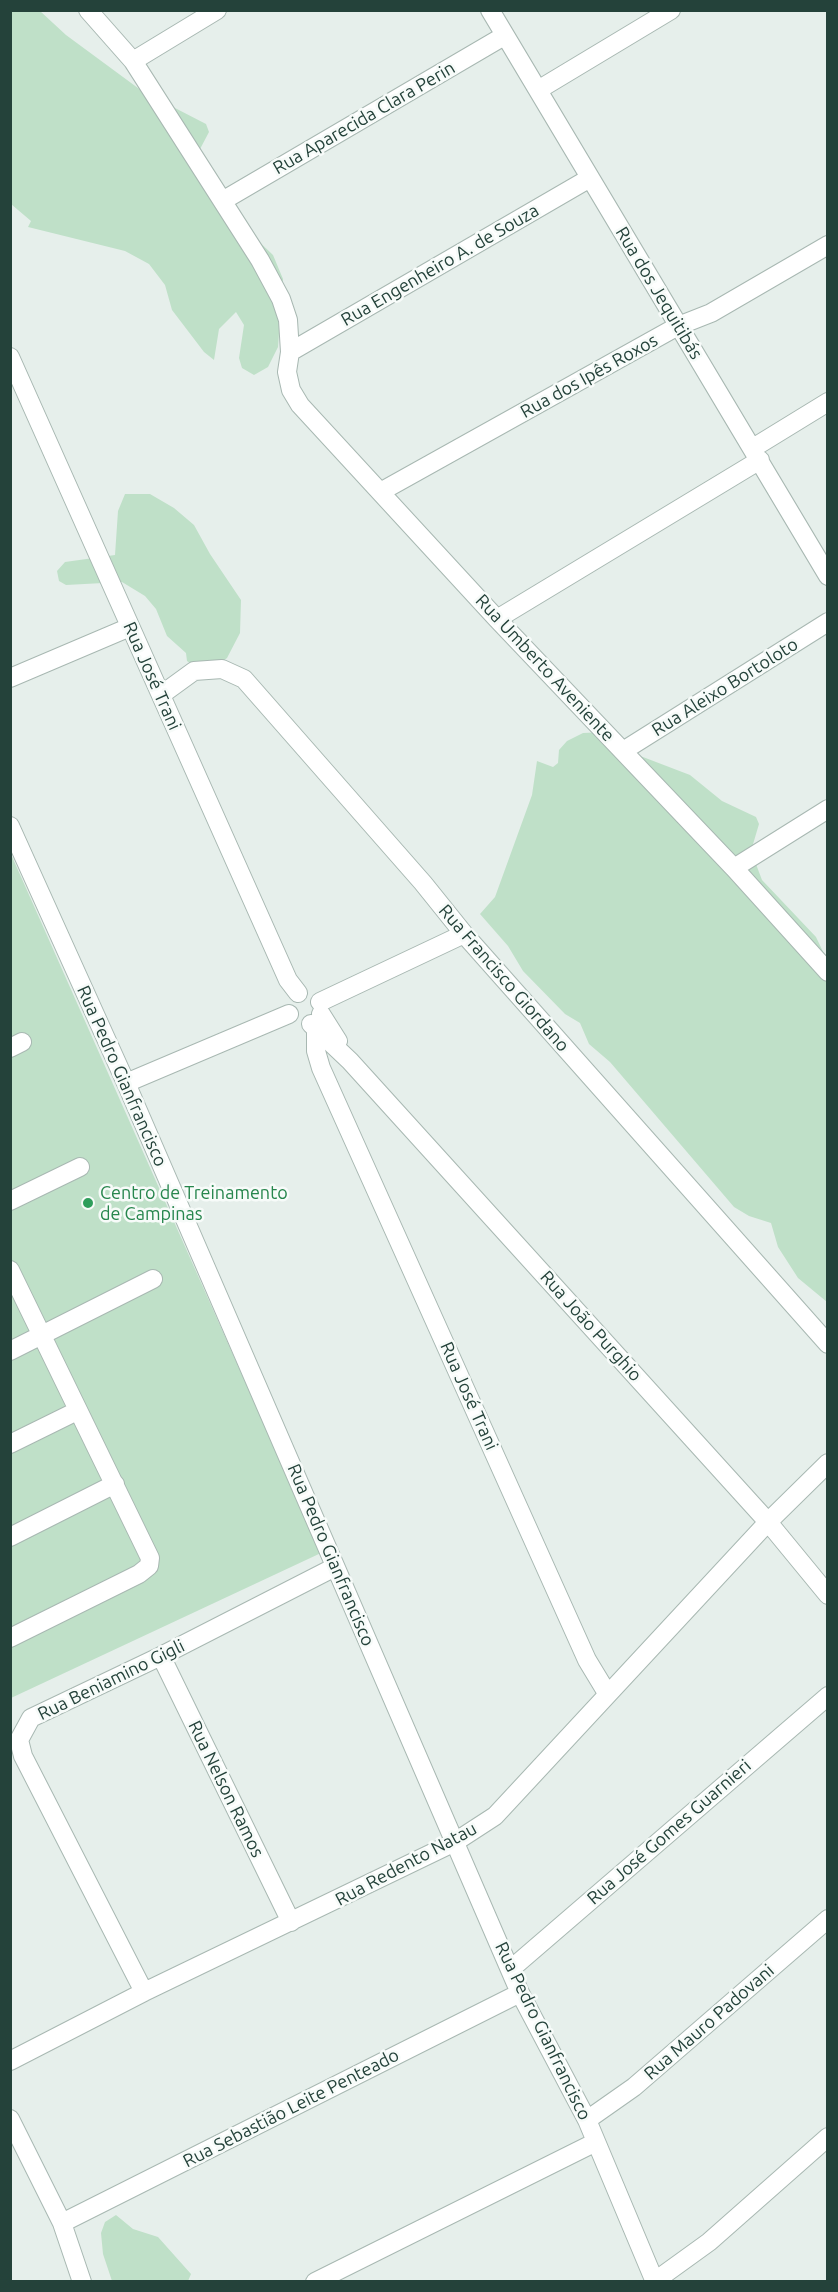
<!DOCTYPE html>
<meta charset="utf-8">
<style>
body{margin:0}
#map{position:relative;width:838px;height:2292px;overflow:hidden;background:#e6efeb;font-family:Ubuntu,sans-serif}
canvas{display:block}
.frame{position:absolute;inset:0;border:12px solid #24423a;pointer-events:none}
</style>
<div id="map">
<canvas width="838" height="2292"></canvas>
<div class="frame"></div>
</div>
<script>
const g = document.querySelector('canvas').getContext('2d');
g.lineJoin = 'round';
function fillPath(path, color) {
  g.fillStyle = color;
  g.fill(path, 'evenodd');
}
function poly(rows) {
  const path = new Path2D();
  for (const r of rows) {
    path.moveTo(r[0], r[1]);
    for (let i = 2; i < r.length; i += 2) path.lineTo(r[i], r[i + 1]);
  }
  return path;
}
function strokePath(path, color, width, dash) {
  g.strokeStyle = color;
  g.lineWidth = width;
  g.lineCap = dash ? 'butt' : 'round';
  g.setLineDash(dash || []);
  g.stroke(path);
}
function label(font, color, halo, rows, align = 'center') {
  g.font = font + ' Ubuntu,sans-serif';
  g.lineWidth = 5;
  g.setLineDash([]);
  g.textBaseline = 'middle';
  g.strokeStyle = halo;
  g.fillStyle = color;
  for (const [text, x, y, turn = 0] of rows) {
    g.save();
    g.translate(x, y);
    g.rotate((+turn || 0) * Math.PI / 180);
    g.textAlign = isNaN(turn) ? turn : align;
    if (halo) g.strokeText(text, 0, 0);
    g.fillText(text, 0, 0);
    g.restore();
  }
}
const green = poly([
 [11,11,40,11,66,35,142,91,206,124,209,132,199,151,250,233,273,255,283,279,278,347,268,367,254,375,242,368,239,358,244,325,236,312,219,329,214,360,204,352,172,310,165,285,149,264,125,251,28,227,31,221,11,204],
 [125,494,150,494,174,508,194,525,210,554,241,600,240,633,227,658,205,674,187,661,186,653,167,636,156,609,145,596,122,582,66,585,59,581,57,571,65,562,115,555,118,511],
 [605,732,622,749,690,775,722,801,756,817,759,824,751,851,762,880,816,937,827,960,827,1302,798,1278,778,1247,771,1223,749,1216,734,1207,610,1062,589,1044,580,1023,565,1014,523,971,508,946,480,914,495,897,532,795,537,761,553,767,558,763,559,750,567,741,583,733],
 [10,852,321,1553,11,1698,10,1698],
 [116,2215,133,2229,158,2237,191,2274,188,2281,112,2281,103,2254,101,2233,105,2222]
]);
const minor = poly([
 [88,10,133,61,260,260,281,299,288,320,290,352,287,372,291,390,300,405,497,619,734,868,828,972],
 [490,10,828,576],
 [133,61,217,10],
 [538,90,671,10],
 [224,200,504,36],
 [290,352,590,178],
 [10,357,288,980,298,993],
 [753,448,828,402],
 [382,491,678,326,711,313,828,245],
 [497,619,760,460],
 [10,678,130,627],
 [161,695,194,671,222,669,244,679,423,883,464,934,828,1344],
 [623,751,828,622],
 [10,826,126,1083,520,1993,587,2120,655,2282],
 [734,868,828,809],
 [320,1002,464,934],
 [321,1014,338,1041],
 [311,1024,350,1061,768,1522,828,1595],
 [316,1029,316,1051,321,1068,587,1660,607,1693],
 [10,1048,22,1042],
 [126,1083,289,1014],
 [10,1201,80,1167],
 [10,1270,150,1558,149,1566,139,1574,10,1638],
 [10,1351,153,1279],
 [10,1444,77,1411],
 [10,1537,115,1484],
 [161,1656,291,1922],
 [511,1969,828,1696],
 [144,1992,23,1756,19,1740,31,1718,161,1656,335,1567],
 [10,2061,144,1992,455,1842,495,1816,768,1522,828,1463],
 [10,2119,62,2223,82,2282],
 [587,2120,634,2087,828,1919],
 [62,2223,520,1993],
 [655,2281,709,2242,828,2137],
 [315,2282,596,2142]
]);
const markers = [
 [88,1203,6,"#2e9e5b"]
];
const streetNames = [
 ["Rua Aparecida Clara Perin",364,118,-30],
 ["Rua Engenheiro A. de Souza",440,265,-30],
 ["Rua dos Jequitibás",659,293,59],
 ["Rua dos Ipês Roxos",589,376,-29],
 ["Rua Umberto Aveniente",545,668,47],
 ["Rua José Trani",152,676,66],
 ["Rua Aleixo Bortoloto",725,687,-32],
 ["Rua Francisco Giordano",504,978,49],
 ["Rua Pedro Gianfrancisco",122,1076,66],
 ["Rua João Purghio",591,1326,48],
 ["Rua José Trani",469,1396,66],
 ["Rua Pedro Gianfrancisco",331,1555,67],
 ["Rua Beniamino Gigli",111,1680,-26],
 ["Rua Nelson Ramos",226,1789,64],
 ["Rua José Gomes Guarnieri",669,1832,-41],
 ["Rua Redento Natau",406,1864,-28],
 ["Rua Mauro Padovani",709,2022,-41],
 ["Rua Pedro Gianfrancisco",543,2031,64],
 ["Rua Sebastião Leite Penteado",291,2108,-27]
];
const leisureNames = [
 ["Centro de Treinamento",100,1193],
 ["de Campinas",100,1214]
];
fillPath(green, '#bfe0c8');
strokePath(minor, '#a8b8b2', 20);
strokePath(minor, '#fff', 18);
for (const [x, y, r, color] of markers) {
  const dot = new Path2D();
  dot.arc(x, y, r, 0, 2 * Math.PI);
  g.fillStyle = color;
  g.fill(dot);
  strokePath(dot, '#f7fbf9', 2);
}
label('18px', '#24423a', '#f7fbf9', streetNames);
label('18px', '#27864d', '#f7fbf9', leisureNames, 'left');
</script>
